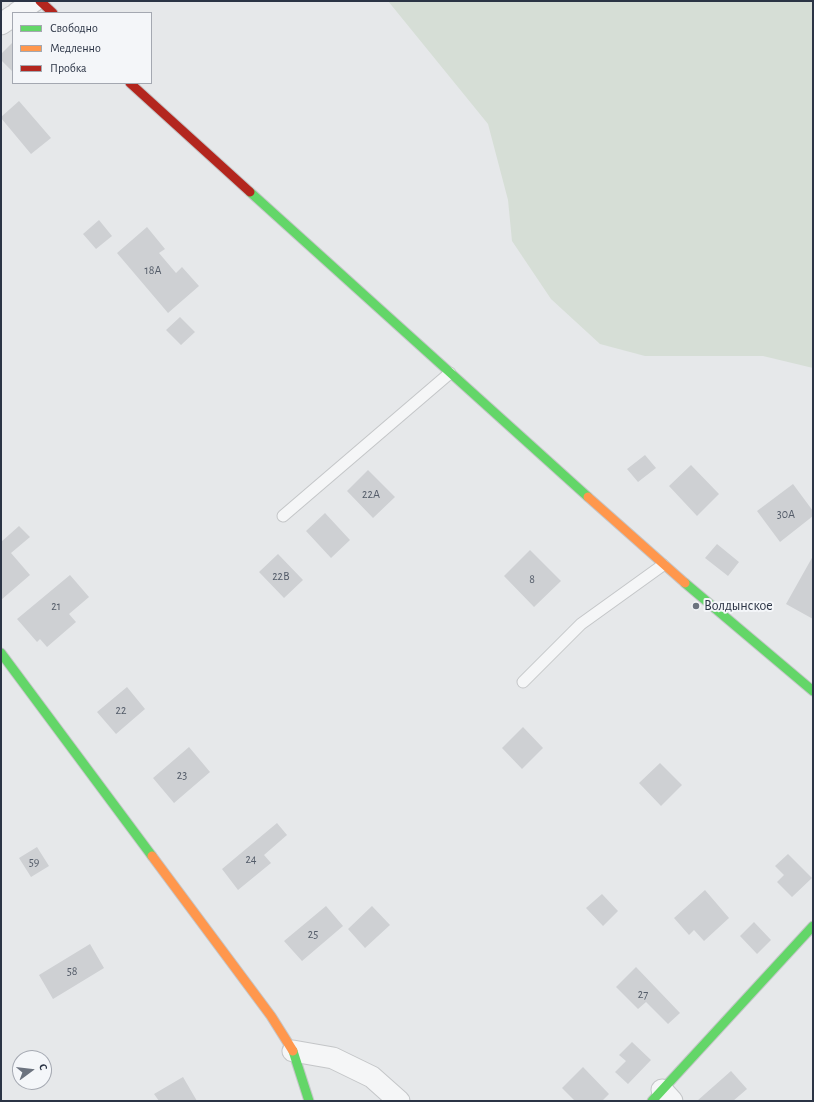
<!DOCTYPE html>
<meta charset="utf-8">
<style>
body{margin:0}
#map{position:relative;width:814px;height:1102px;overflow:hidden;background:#e6e8ea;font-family:"Alegreya Sans",sans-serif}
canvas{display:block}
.frame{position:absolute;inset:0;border:2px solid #2b3445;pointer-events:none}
.legend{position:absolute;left:12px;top:12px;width:140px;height:72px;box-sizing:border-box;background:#f4f6f9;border:1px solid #a4a8b1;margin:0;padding:5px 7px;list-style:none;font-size:12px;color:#2b3445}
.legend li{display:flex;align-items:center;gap:8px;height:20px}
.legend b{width:20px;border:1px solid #a4a8b1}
.north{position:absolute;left:12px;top:1050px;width:40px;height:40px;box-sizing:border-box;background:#f4f6f9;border:1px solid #a4a8b1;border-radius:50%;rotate:75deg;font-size:11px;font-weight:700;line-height:16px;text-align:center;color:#2b3445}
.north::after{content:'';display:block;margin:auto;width:14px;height:18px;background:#6c737f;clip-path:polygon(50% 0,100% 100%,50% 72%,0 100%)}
</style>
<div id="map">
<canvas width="814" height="1102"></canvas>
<div class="frame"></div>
<ul class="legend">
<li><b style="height:5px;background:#63d668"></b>Свободно</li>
<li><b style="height:5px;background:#ff974d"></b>Медленно</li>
<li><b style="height:5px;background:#b3261e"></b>Пробка</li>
</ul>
<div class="north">С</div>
</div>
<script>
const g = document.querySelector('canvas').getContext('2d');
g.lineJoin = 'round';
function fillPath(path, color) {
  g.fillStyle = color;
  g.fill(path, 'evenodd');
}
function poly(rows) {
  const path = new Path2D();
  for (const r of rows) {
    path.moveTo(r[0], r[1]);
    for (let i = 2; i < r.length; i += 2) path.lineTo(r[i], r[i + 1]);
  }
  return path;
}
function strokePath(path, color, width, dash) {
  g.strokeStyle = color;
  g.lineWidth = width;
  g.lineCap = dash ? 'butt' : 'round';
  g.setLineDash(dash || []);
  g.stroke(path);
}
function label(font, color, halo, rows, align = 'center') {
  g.font = font + ' "Alegreya Sans",sans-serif';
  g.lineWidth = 4;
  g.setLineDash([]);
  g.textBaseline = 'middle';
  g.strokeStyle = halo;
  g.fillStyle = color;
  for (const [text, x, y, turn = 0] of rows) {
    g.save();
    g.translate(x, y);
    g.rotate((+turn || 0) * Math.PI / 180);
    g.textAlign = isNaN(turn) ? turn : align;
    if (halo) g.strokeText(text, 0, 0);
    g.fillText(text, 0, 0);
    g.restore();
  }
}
const green = poly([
 [388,1,813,1,813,368,763,356,645,356,600,344,551,299,512,241,508,200,488,124]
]);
const building = poly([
 [12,43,13,44,13,72,1,60,1,54],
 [19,101,51,138,31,154,1,118,1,117],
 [99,220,112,236,96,249,83,234],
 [147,227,165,249,159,253,176,273,182,267,199,286,168,313,117,253],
 [180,317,195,332,181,345,166,330],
 [645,455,656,468,638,482,627,469],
 [691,465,719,494,697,516,669,486],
 [368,470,395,497,373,518,347,491],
 [793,484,813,511,813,516,780,542,757,511],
 [325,513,350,540,331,558,306,531],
 [19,526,30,537,11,553,30,575,1,600,1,542],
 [717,544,739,562,728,576,705,558],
 [530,550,561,581,534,607,504,576],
 [278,554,303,580,284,598,259,572],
 [813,556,813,619,786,604],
 [70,575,89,597,69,614,76,622,47,647,40,639,37,642,17,619],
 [127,687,145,709,116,734,97,712],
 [523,727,543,748,522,769,502,748],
 [189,747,210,772,174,803,153,778],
 [660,763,682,785,661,806,639,783],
 [277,823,287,835,264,855,271,863,238,890,222,869],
 [37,847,49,866,31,877,19,858],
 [788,854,812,878,792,897,777,882,784,875,775,866],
 [705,890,729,918,704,941,694,930,689,935,674,918],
 [602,894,618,911,603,926,586,908],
 [326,906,343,926,302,961,284,941],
 [372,906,390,925,365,948,348,929],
 [754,922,771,940,757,954,740,936],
 [90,944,104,968,53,999,39,975],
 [636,967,680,1013,668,1024,646,1002,638,1009,616,987],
 [632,1042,651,1060,628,1084,615,1072,626,1061,619,1055],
 [583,1067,609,1094,602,1101,575,1101,562,1088],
 [731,1071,747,1089,733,1101,697,1101],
 [183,1077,197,1101,159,1101,154,1094]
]);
const lane = poly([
 [283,516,450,373],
 [523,682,581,624,663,565]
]);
const street = poly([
 [17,13,34,1],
 [1,24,13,16],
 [293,1051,333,1058,372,1077,399,1101],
 [662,1090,672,1101]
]);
const fast = poly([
 [250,192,588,497],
 [685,583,813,691],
 [1,653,152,856],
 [293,1051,309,1101],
 [652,1101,813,926]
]);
const slow = poly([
 [588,497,685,583],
 [152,856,271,1016,293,1051]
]);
const jam = poly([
 [40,1,53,13],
 [130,83,250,192]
]);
const markers = [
 [696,606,4,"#6c737f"]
];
const numberNames = [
 ["18А",153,270],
 ["22А",371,494],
 ["30А",786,514],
 ["22В",281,576],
 ["8",532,579],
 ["21",56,606],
 ["22",121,710],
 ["23",182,775],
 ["24",251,859],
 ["59",34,862],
 ["25",313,934],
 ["58",72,971],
 ["27",643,994]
];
const poiNames = [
 ["Волдынское",704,606]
];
fillPath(green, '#d6ded6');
fillPath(building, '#ced0d3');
strokePath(lane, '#c4c6c8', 13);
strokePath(street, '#c4c6c8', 23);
strokePath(fast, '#c4c6c8', 11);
strokePath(slow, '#c4c6c8', 11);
strokePath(jam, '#c4c6c8', 11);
strokePath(lane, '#f5f6f7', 11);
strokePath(street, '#f5f6f7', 21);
strokePath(fast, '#63d668', 9);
strokePath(slow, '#ff974d', 9);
strokePath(jam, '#b3261e', 9);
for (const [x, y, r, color] of markers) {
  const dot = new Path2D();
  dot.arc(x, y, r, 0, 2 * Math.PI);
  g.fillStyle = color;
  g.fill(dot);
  strokePath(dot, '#f4f6f9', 1.5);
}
label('12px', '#545c69', null, numberNames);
label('14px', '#2b3445', '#f4f6f9', poiNames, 'left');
</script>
